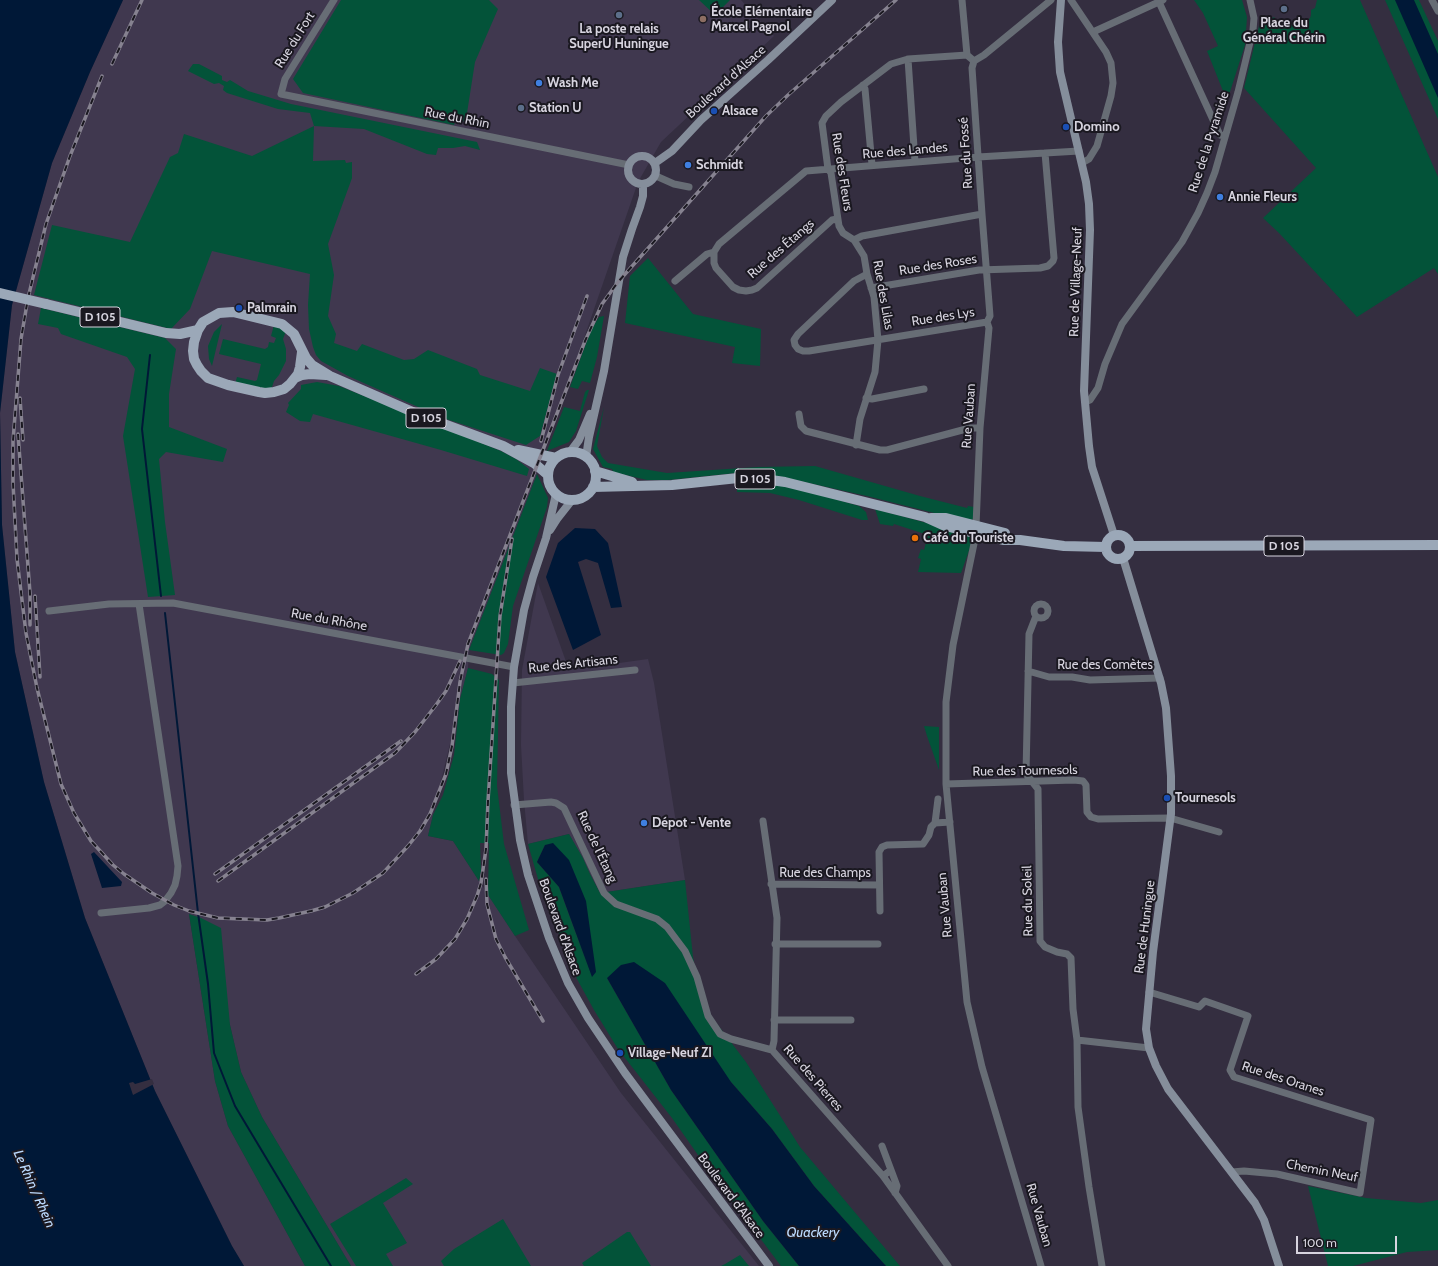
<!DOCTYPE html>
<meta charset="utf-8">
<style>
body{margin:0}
#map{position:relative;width:1438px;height:1266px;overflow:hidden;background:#342e40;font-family:Cabin,sans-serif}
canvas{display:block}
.scale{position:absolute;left:1296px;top:1236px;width:101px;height:18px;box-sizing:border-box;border:2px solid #d7d4df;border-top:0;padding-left:5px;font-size:12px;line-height:14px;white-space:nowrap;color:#d7d4df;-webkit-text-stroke:3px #1a1820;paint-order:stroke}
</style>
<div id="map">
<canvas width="1438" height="1266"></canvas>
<div class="scale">100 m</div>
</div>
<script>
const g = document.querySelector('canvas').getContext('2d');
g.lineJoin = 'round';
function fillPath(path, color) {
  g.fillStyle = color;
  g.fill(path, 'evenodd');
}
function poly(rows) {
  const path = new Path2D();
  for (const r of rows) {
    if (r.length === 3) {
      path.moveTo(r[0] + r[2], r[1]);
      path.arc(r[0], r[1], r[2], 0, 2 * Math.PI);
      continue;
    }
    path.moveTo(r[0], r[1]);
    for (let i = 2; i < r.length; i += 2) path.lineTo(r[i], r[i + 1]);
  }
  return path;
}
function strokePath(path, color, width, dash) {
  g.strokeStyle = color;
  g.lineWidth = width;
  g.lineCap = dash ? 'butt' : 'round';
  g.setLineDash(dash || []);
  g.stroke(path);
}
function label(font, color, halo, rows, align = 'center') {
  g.font = font + ' Cabin,sans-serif';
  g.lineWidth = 4;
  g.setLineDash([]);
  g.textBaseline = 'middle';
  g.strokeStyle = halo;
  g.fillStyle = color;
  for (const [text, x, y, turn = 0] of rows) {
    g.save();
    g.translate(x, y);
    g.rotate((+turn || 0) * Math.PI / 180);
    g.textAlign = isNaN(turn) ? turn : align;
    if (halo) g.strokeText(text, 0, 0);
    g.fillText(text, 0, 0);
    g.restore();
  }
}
const built = poly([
 [123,0,741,0,774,36,661,142,638,182,537,474,469,650,468,668,428,836,453,841,515,936,621,1093,759,1266,351,1266,262,1117,241,1072,230,1025,189,914,215,1081,228,1126,305,1266,244,1266,232,1246,155,1091,85,918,44,782,15,652,2,525,0,413,12,305,52,163,90,72],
 [538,583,569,670,648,659,654,683,685,880,600,893,569,834,528,844,524,800,521,745,522,670]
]);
const green = poly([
 [341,0,489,0,498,9,475,62,467,113,463,122,455,122,454,125,303,93,293,79],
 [699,0,730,0,715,15],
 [1194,0,1242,0,1247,17,1245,45,1227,101,1207,51,1218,46,1203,13],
 [1317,0,1360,0,1438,177,1438,274,1434,268,1357,317,1279,233,1263,218,1316,168,1244,88,1259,26,1274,17,1283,29,1294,24,1297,28,1304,29,1307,27,1308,20,1310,18,1311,15,1311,10,1315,8],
 [1385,0,1419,0,1438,41,1438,119],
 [193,64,199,64,222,76,222,80,227,82,230,80,248,91,291,104,477,142,480,150,465,146,453,148,438,148,436,155,427,154,364,129,314,126,313,161,345,160,346,163,352,162,352,178,328,244,334,275,328,316,336,334,334,343,357,351,362,344,404,360,414,359,428,350,477,369,480,375,530,391,540,368,557,374,540,436,526,445,443,418,348,376,321,361,316,355,313,347,309,329,308,305,310,274,212,251,190,309,171,329,34,295,52,225,130,242,170,157,178,153,184,134,252,156,314,126,310,113,278,109,227,93,223,90,224,86,219,83,214,84,188,71],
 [648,258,693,314,761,329,760,366,732,363,735,347,625,323,630,276],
 [41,308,165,338,176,349,169,394,169,427,227,449,223,462,166,452,159,459,165,522,175,595,148,597,123,436,135,369,127,357,61,334,58,328,38,324],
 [604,316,597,357,590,383,582,381,578,389,570,387,591,330,599,317],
 [222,324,212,366,209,359,208,346,214,332],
 [274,325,286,331,283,339,286,349,286,361,279,375,274,381,271,390,235,384,237,377,255,381,257,380,261,364,219,354,223,339,265,349,268,347,269,342,274,343,276,338,271,336],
 [317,382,339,386,501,451,516,459,529,469,527,476,441,450,313,414,310,422,300,421,286,412,289,405,288,403,301,389,301,385],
 [587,390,589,390,576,431,569,442,547,451,564,407,580,411,585,392],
 [604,407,597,446,602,457,608,463,667,473,758,467,815,466,920,496,967,508,968,506,974,507,973,519,970,522,867,496,782,477,757,473,736,473,668,480,647,480,613,472,612,469,603,467,593,449],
 [537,474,548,498,547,507,513,606,508,644,504,653,501,655,469,650],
 [747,482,767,483,797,488,859,506,866,512,868,520,862,520,799,500,770,493,737,492,737,485],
 [875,509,964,533,968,536,971,538,971,545,961,573,918,572,921,559,918,558,921,549,924,550,928,535,894,524,893,526,880,524],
 [468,668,492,674,499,680,497,786,504,844,529,930,515,936,488,895,489,843,480,843,481,871,479,881,453,841,428,836,433,815,443,795,454,755,460,699],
 [924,726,939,727,939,770,927,736],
 [569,834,583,858,590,874,600,893,685,880,693,957,702,1004,746,1062,800,1147,900,1266,886,1266,814,1186,772,1129,731,1082,607,978,671,1090,763,1221,799,1266,781,1266,705,1165,672,1118,618,1049,594,1010,577,979,540,886,528,844],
 [545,845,591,977,559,887,537,862],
 [189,914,201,918,221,928,230,1025,241,1072,262,1117,351,1266,305,1266,228,1126,215,1081],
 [406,1178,413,1184,383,1203,407,1243,386,1254,393,1266,356,1266,330,1224],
 [1308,1186,1366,1198,1421,1203,1438,1200,1438,1250,1407,1252,1353,1266,1328,1266],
 [503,1219,531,1266,444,1266,441,1261,454,1249],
 [627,1232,630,1232,651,1266,584,1266,582,1263],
 [740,1255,749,1266,721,1266,725,1264]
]);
const water = poly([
 [0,0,123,0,90,72,52,163,12,305,0,413,2,525,15,652,44,782,85,918,155,1091,232,1246,244,1266,0,1266],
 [1395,0,1414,0,1438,54,1438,98],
 [575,528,595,529,608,543,622,607,611,608,598,563,586,559,578,562,601,635,573,650,546,577,558,543],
 [553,843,569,860,586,901,596,972,592,977,559,887,537,862,545,845],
 [94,852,122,882,121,886,102,888,91,854],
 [634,962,665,983,731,1082,772,1129,814,1186,886,1266,799,1266,763,1221,671,1090,607,978,621,965]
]);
const pier = poly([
 [152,1079,154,1084,133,1095,129,1083,133,1082,135,1084]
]);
const stream = poly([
 [150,355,142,429,161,596],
 [165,613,198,913,208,984,214,1053,235,1106,331,1266]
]);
const street = poly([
 [334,0,285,79,281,94,629,165],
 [962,0,967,55,974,61,972,68,982,214,990,316,987,322,989,328,980,428,976,526],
 [1071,0,1106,52,1111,63,1113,83,1111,96,1097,146,1089,159,1082,163],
 [1432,0,1438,11],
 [1159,2,1220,135,1225,136],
 [1093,32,1163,0],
 [908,59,915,162],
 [974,61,984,55,1051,0],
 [863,85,865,89,872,165],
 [656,176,674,184,689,187],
 [854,240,862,236,982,214],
 [714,252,714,263,716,268,733,287,739,290,746,291,752,290,757,288,832,220,837,219],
 [867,274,854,281,798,334,794,340,795,345,798,349,803,351,809,351,987,322],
 [675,281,707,254,714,252,719,244,806,171,978,157,1079,151],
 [871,288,979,270,1040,268,1048,266,1053,261,1054,258,1045,153],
 [866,398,872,399,924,389],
 [1085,402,1090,400,1098,388,1105,364,1122,324,1182,242,1198,213,1207,193,1215,172,1238,92,1253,30,1254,18,1250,0],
 [799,414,801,426,806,431,880,450,887,450,970,428,980,428],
 [856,445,860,419,875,372,878,340,874,297,867,274,864,256,854,240,843,233,839,226,831,173,828,169,822,123,826,116,841,102,891,64,908,59,967,55],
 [976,534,953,645,946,702,946,784,967,1002,982,1067,1041,1266],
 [1041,611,7],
 [49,611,109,604,173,603,514,667],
 [1036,616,1029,634,1026,774,1038,789,1040,941,1045,947,1057,952,1067,954,1071,958,1073,1009,1077,1040,1078,1107,1089,1187,1102,1266],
 [1028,671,1049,677,1072,677,1090,680,1160,678],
 [513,683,635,670],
 [946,784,1074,780,1083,781,1086,785,1087,812,1091,817,1098,819,1170,818,1219,832],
 [514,805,551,802,556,803,564,808,604,893,616,904,657,919,667,927,685,951,697,977,708,1016,720,1034,731,1039,772,1050],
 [763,821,777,918,774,1041,772,1050],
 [935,823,938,799],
 [771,884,879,885],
 [880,911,879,852,882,847,887,845,923,844,929,835,931,827,935,823,950,822],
 [101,913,149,908,160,905,165,901,171,893,175,885,177,876,178,866,139,604],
 [775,944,878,944],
 [1149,992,1199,1007,1205,1001,1248,1016,1230,1070,1234,1077,1371,1120,1360,1193,1277,1174,1244,1171,1232,1172],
 [774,1020,851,1020],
 [1077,1040,1149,1048],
 [772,1050,883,1176,948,1266],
 [882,1146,891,1170],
 [883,1176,891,1170,897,1186,895,1193]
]);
const secondary = poly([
 [1061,0,1058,42,1060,72,1086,182,1089,204,1090,230,1084,391,1089,446,1092,467,1114,535],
 [642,170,14],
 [655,163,672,151,701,120,768,60,832,0],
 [570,452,579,440,590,414],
 [586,457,589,437,604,371,623,257,632,229,640,207,643,196,643,185],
 [556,494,546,538,533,577,524,610,514,667,511,707,511,773,520,840,528,875,549,938,568,983,588,1018,625,1073,769,1266],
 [550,530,557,519,572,500],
 [1123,558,1161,683,1166,708,1171,776,1171,814,1153,952,1146,1029,1149,1048,1156,1066,1168,1089,1255,1203,1264,1220,1279,1266]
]);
const primary = poly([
 [46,304,166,333,180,334,198,330],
 [302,352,300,367,298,374,290,384,284,389,274,392,265,393,259,392,228,385,208,378,201,371,197,365,194,359,193,351,194,342,198,330,203,322,219,313,233,312,282,324,294,334,306,358,312,365,330,376,422,416,503,446,534,463,548,475],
 [295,378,302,375,310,374,326,375],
 [518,450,556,458],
 [572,476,24],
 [595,471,632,482],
 [593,487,672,485,738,478,764,479,785,482,925,517,945,526,1003,540,1020,540,1064,546,1106,547],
 [931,518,946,518,1005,533],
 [1118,547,12],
 [1130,546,1438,545]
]);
const rail = poly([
 [112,64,142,0],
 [102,76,70,156,46,224,28,298,21,339,13,441,13,483,17,559,26,633,37,688,61,784,74,813,91,841,113,865,124,874,152,893,174,905,189,911,218,918,267,920,279,918,311,911,325,907,353,893,383,873,408,846,420,831,430,814,446,774,452,746,460,682,468,644,585,341,602,304,618,282,766,116,788,95,896,0],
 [20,398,23,440],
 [18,434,30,593,30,625],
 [541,441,558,375,587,296],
 [35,596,40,677],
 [215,874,401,741],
 [486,879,487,904,496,939,505,957,543,1021],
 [218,881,395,753,415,732,436,705,446,691,460,661],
 [416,974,436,959,455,939,467,919,477,896,481,883,486,849,488,801,500,616,512,539]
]);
const primaryBridge = poly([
 [0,293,46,304]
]);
const markers = [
 [1284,9,4,"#5c6f8a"],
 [619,15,4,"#5c6f8a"],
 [703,19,4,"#8d6e63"],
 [539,83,4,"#3f7fe0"],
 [521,108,4,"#5c6f8a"],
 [714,111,4,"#1a4fb4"],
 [1066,127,4,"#1a4fb4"],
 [688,165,4,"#3f7fe0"],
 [1220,197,4,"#3f7fe0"],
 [239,308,4,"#1a4fb4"],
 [915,538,4,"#e8710a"],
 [1167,798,4,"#1a4fb4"],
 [644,823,4,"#3f7fe0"],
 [620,1053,4,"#1a4fb4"]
];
const shields = [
 [100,317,40],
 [426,418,40],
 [755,479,40],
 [1284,546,40]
];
const shieldNames = [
 ["D 105",100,317],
 ["D 105",426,418],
 ["D 105",755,479],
 ["D 105",1284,546]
];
const poiNames = [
 ["École Elémentaire",711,12],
 ["Marcel Pagnol",711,27],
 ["Place du",1284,23,"center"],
 ["Général Chérin",1284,38,"center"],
 ["La poste relais",619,29,"center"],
 ["SuperU Huningue",619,44,"center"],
 ["Wash Me",547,83],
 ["Station U",529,108],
 ["Alsace",722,111],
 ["Domino",1074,127],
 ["Schmidt",696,165],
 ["Annie Fleurs",1228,197],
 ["Palmrain",247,308],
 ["Café du Touriste",923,538],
 ["Tournesols",1175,798],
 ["Dépot - Vente",652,823],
 ["Village-Neuf ZI",628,1053]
];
const streetNames = [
 ["Rue du Fort",295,40,-58],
 ["Boulevard d'Alsace",726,82,-42],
 ["Rue du Rhin",457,118,11],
 ["Rue de la Pyramide",1209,142,-72],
 ["Rue des Landes",905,151,-5],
 ["Rue du Fossé",966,153,-94],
 ["Rue des Fleurs",842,172,81],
 ["Rue des Étangs",781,249,-41],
 ["Rue des Roses",938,265,-9],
 ["Rue de Village-Neuf",1076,282,-88],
 ["Rue des Lilas",883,295,80],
 ["Rue des Lys",943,317,-9],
 ["Rue Vauban",969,416,-86],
 ["Rue du Rhône",329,620,10],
 ["Rue des Artisans",573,664,-6],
 ["Rue des Comètes",1105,665],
 ["Rue des Tournesols",1025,771,-1],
 ["Rue de l'Étang",597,847,65],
 ["Rue des Champs",825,873],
 ["Rue du Soleil",1028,901,-91],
 ["Rue Vauban",945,905,-95],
 ["Boulevard d'Alsace",560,927,70],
 ["Rue de Huningue",1145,927,-83],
 ["Rue des Pierres",813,1078,49],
 ["Rue des Oranes",1283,1079,18],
 ["Chemin Neuf",1322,1171,11],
 ["Boulevard d'Alsace",731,1196,53],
 ["Rue Vauban",1039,1215,74]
];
const waterNames = [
 ["Le Rhin / Rhein",34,1189,66],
 ["Quackery",813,1233]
];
fillPath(built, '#40384f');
fillPath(green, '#035339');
fillPath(water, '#001837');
fillPath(pier, '#342e40');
strokePath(stream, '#001837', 2);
strokePath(street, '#676d75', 7);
strokePath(secondary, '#858e9b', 8);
strokePath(primary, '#9ba8b8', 10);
strokePath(rail, '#868290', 3.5);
strokePath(rail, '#1a1820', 2, [6]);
strokePath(primaryBridge, '#9ba8b8', 10);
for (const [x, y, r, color] of markers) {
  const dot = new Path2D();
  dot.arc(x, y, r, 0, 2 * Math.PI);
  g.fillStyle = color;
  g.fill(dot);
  strokePath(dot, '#1a1820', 1.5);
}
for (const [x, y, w] of shields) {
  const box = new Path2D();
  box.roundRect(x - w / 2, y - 10, w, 20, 3);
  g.fillStyle = '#1a1820';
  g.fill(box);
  strokePath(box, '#d7d4df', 1);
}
label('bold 12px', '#d7d4df', null, shieldNames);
label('bold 13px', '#d7d4df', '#1a1820', poiNames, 'left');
label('13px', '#d7d4df', '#1a1820', streetNames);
label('italic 14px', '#bbd9fd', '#1a1820', waterNames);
</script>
